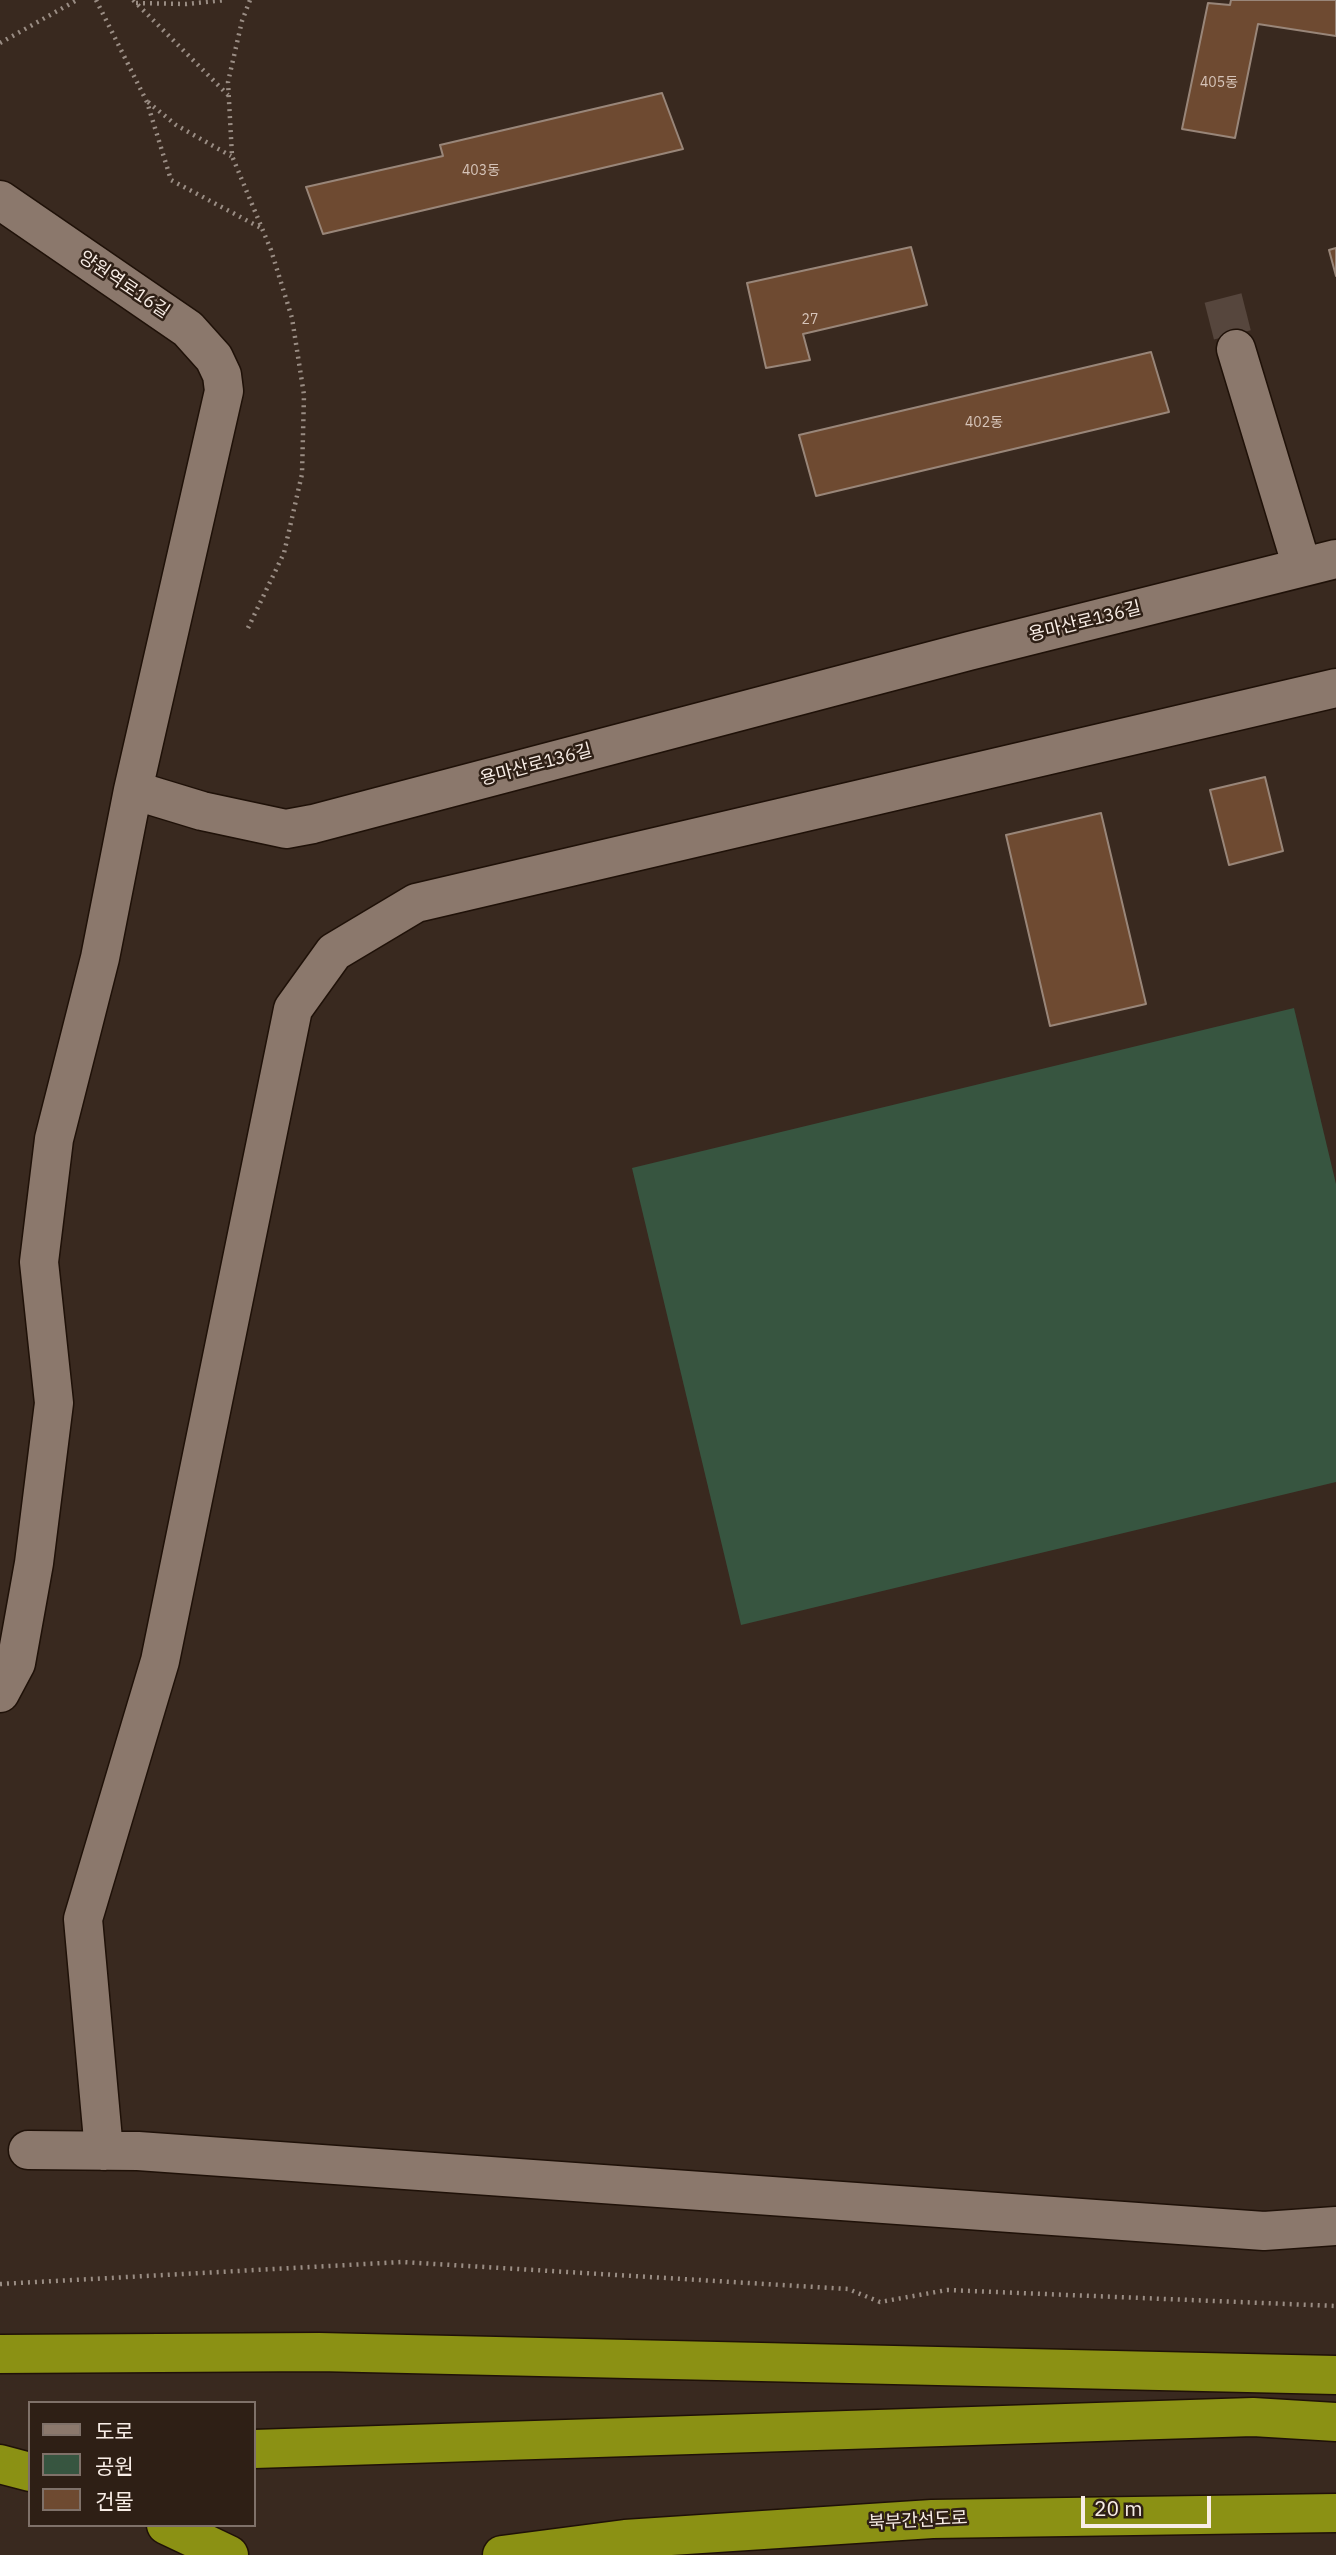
<!DOCTYPE html>
<meta charset="utf-8">
<style>
body{margin:0}
#map{position:relative;width:1336px;height:2555px;overflow:hidden;background:#39291f;font-family:"IBM Plex Sans","Noto Sans KR",sans-serif}
canvas{display:block}
.legend{position:absolute;left:28px;top:2401px;width:228px;height:126px;box-sizing:border-box;background:#2e1f15;border:2px solid #7f7169;margin:0;padding:9px 12px;list-style:none;font-size:21px;color:#f8ede6}
.legend li{display:flex;align-items:center;gap:14px;height:35px}
.legend b{width:35px;border:2px solid #7f7169}
.scale{position:absolute;left:1081px;top:2496px;width:130px;height:32px;box-sizing:border-box;border:4px solid #f8ede6;border-top:0;padding-left:9px;font-size:21px;line-height:24px;white-space:nowrap;color:#f8ede6;-webkit-text-stroke:5px #2e1f15;paint-order:stroke}
</style>
<div id="map">
<canvas width="1336" height="2555"></canvas>
<ul class="legend">
<li><b style="height:9px;background:#8b786c"></b>도로</li>
<li><b style="height:19px;background:#375540"></b>공원</li>
<li><b style="height:19px;background:#6e4a31"></b>건물</li>
</ul>
<div class="scale">20 m</div>
</div>
<script>
const g = document.querySelector('canvas').getContext('2d');
g.lineJoin = 'round';
function fillPath(path, color) {
  g.fillStyle = color;
  g.fill(path, 'evenodd');
}
function poly(rows) {
  const path = new Path2D();
  for (const r of rows) {
    path.moveTo(r[0], r[1]);
    for (let i = 2; i < r.length; i += 2) path.lineTo(r[i], r[i + 1]);
  }
  return path;
}
function strokePath(path, color, width, dash) {
  g.strokeStyle = color;
  g.lineWidth = width;
  g.lineCap = dash ? 'butt' : 'round';
  g.setLineDash(dash || []);
  g.stroke(path);
}
function label(font, color, halo, rows, align = 'center') {
  g.font = font + ' "IBM Plex Sans","Noto Sans KR",sans-serif';
  g.lineWidth = 5;
  g.setLineDash([]);
  g.textBaseline = 'middle';
  g.strokeStyle = halo;
  g.fillStyle = color;
  for (const [text, x, y, turn = 0] of rows) {
    g.save();
    g.translate(x, y);
    g.rotate((+turn || 0) * Math.PI / 180);
    g.textAlign = isNaN(turn) ? turn : align;
    if (halo) g.strokeText(text, 0, 0);
    g.fillText(text, 0, 0);
    g.restore();
  }
}
const green = poly([
 [1294,1008,1336,1184,1336,1482,741,1625,632,1168]
]);
const building = poly([
 [1231,0,1336,0,1336,36,1258,24,1235,138,1182,129,1208,3,1230,5,1231,0],
 [662,93,683,149,323,234,306,187,443,156,440,145,662,93],
 [911,247,927,305,803,334,810,360,766,368,747,283,911,247],
 [1336,248,1336,276,1329,250,1336,248],
 [1151,352,1169,412,816,496,799,435,1151,352],
 [1265,777,1283,851,1229,865,1210,790,1265,777],
 [1101,813,1146,1004,1050,1026,1006,835,1101,813]
]);
const minorTunnel = poly([
 [1223,298,1236,349]
]);
const path = poly([
 [96,0,147,102,171,180,261,228],
 [133,0,228,95],
 [136,3,186,4,226,0],
 [0,43,77,0],
 [148,102,176,125,231,156],
 [248,628,284,553,302,474,304,395,292,318,271,250,232,156,228,82,242,21,250,0],
 [0,2284,402,2262,848,2289,880,2302,947,2290,1336,2306]
]);
const minor = poly([
 [0,200,188,329,214,358,222,375,224,391,133,790,202,811,286,829,313,824,969,651,1336,559],
 [1236,349,1302,567],
 [0,1693,16,1663,34,1563,54,1403,39,1262,54,1139,100,958,133,790],
 [28,2150,138,2151,1264,2231,1336,2226],
 [104,2151,83,1919,160,1661,293,1009,334,952,416,903,1336,688]
]);
const highway = poly([
 [0,2354,319,2352,1336,2375],
 [254,2449,1253,2417,1336,2422],
 [0,2464,30,2472],
 [166,2525,229,2555],
 [502,2555,625,2539,932,2519,1336,2513]
]);
const numberNames = [
 ["405동",1219,83],
 ["403동",481,171],
 ["27",810,320],
 ["402동",984,423]
];
const streetNames = [
 ["양원역로16길",124,285,34],
 ["용마산로136길",1085,622,-14],
 ["용마산로136길",536,765,-15],
 ["북부간선도로",918,2521,-3]
];
fillPath(green, '#375540');
fillPath(building, '#6e4a31');
strokePath(building, '#998679', 2);
strokePath(minorTunnel, '#56463d', 38, [38, 19]);
strokePath(minor, '#1f1108', 41);
strokePath(highway, '#1f1108', 41);
strokePath(path, '#9a8d84', 4.5, [2, 5]);
strokePath(minor, '#8b786c', 38);
strokePath(highway, '#8b9114', 38);
label('14px', '#d6c4b9', null, numberNames);
label('18px', '#f8ede6', '#2e1f15', streetNames);
</script>
